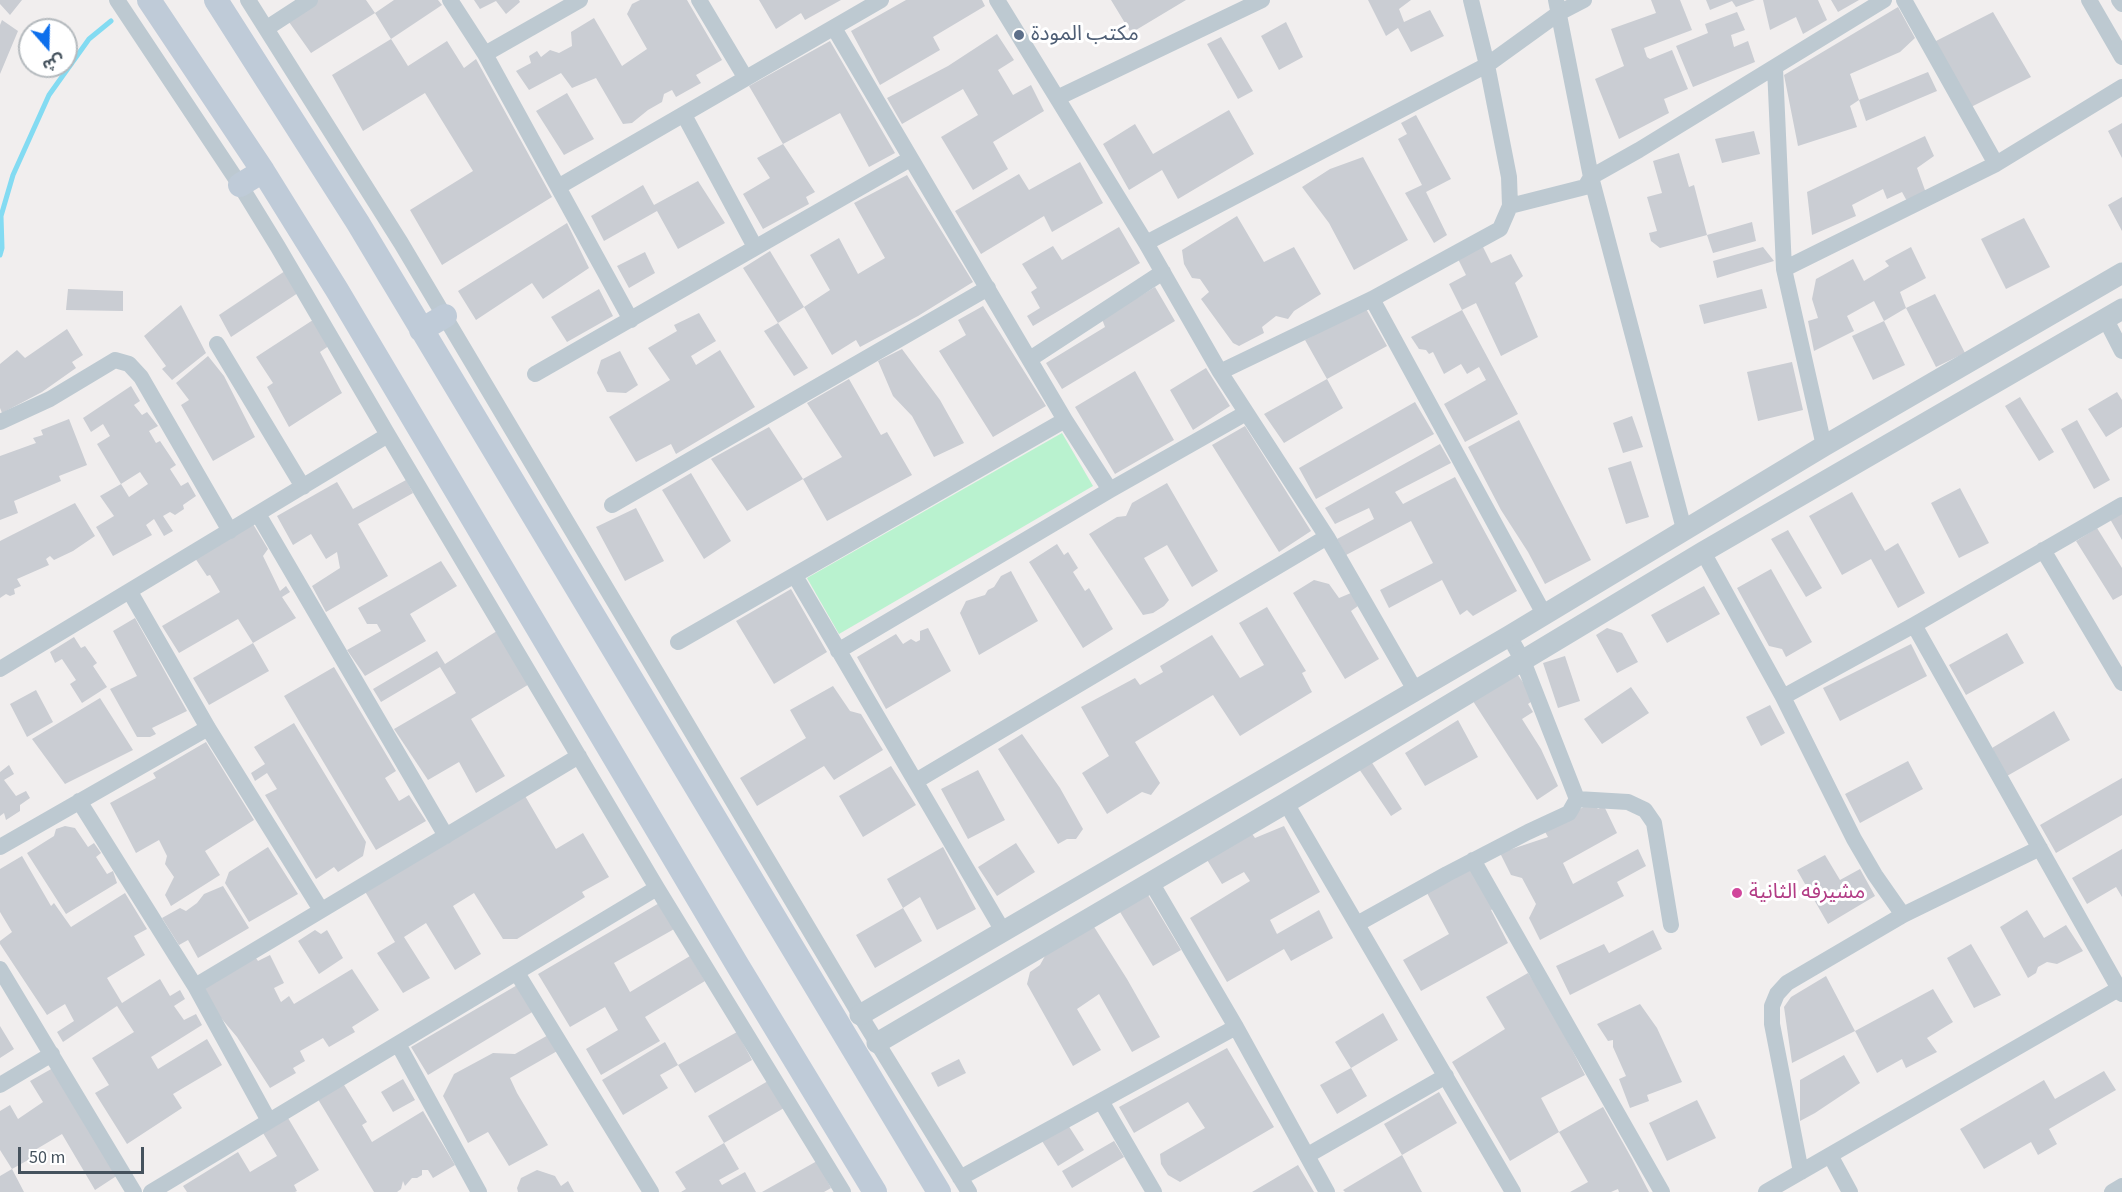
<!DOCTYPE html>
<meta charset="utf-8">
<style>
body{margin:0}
#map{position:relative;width:2122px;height:1192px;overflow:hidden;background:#f1eeee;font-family:"Source Sans 3","Noto Sans Arabic",sans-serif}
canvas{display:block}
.north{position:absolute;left:18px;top:18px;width:60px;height:60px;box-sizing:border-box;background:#fff;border:2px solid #b5babe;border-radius:50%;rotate:160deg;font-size:16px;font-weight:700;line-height:24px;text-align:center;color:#45525d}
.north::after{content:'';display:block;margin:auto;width:21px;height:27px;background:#0d6fec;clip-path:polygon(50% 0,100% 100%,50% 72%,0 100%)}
.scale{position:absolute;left:18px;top:1147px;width:126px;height:27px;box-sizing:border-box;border:3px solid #45525d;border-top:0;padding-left:8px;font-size:18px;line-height:21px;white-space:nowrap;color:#45525d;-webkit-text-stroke:4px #fff;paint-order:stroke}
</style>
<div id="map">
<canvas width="2122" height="1192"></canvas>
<div class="north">ش</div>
<div class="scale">50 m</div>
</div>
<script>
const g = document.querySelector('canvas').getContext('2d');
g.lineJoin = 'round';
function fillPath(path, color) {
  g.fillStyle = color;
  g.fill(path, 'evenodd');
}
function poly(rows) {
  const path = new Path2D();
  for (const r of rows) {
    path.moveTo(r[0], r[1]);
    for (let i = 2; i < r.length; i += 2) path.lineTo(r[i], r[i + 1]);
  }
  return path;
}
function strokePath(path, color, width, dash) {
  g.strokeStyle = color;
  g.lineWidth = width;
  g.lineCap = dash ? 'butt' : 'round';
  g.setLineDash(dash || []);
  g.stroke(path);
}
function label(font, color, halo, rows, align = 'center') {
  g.font = font + ' "Source Sans 3","Noto Sans Arabic",sans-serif';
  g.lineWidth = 6;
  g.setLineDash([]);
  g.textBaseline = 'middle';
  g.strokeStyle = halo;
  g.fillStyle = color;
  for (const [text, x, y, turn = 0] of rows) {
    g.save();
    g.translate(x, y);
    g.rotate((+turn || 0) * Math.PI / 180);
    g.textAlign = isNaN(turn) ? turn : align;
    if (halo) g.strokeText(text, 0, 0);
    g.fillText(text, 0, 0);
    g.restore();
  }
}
const green = poly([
 [1062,433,1093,486,839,634,807,578]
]);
const stream = poly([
 [0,255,2,248,1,216,13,175,49,95,89,39,111,21]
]);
const building = poly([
 [0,0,22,0,10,15,0,4],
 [308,0,366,0,375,13,311,53,284,15],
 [394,0,438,0,442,5,391,39,375,13],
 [474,0,519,0,520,2,506,14,496,1,480,9],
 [640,0,687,0,722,60,696,75,701,83,676,97,672,90,664,94,662,102,648,110,632,123,623,124,596,78,572,88,561,73,529,90,516,71,531,63,529,56,537,51,541,57,550,50,559,53,572,46,571,32,594,18,622,66,647,49,627,14,632,4],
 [759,0,841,0,805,20,801,13,776,29],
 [906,0,982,0,985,6,933,37,940,50,880,85,851,31],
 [1111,0,1186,0,1131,33],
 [1368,0,1411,0,1399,9,1404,22,1430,10,1444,36,1411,52,1398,28,1386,36],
 [1651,0,1680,0,1692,30,1644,48,1647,57,1650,59,1672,50,1688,89,1664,99,1669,113,1619,139,1595,79,1624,66,1611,29,1656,13],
 [1706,0,1755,0,1736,7,1732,1,1710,10],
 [1763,0,1818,0,1827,20,1803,34,1796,17,1770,30],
 [1831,0,1859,0,1838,12],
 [1898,7,1915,38,1900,52,1850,74,1859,100,1850,106,1857,127,1798,146,1784,75],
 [1737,12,1745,30,1731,35,1734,47,1748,41,1755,62,1693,87,1676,46,1708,33,1705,24],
 [1993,12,2031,77,1971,107,1934,42],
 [2,20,18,31,0,74,0,25],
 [1286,22,1303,57,1279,70,1261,36],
 [997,34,1014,60,998,70,1013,95,1031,85,1044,111,993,142,1008,169,973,190,941,137,978,115,963,89,902,124,887,98,948,66],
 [1221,37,1253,91,1238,99,1207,44],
 [391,39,408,66,447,41,464,68,476,59,552,197,442,265,410,210,473,171,425,93,363,131,332,75],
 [830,41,895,153,869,167,840,113,783,144,749,86],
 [1928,72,1937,91,1866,121,1859,100],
 [567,93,594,139,564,155,536,111],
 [1229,110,1254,154,1178,199,1162,170,1129,190,1103,144,1135,124,1153,154],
 [1416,115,1451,179,1426,192,1447,235,1434,243,1405,193,1422,185,1398,139,1407,134,1401,123],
 [2122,123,2122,158,2108,131],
 [1754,131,1760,154,1722,163,1715,139],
 [1925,136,1934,156,1917,168,1926,193,1908,203,1902,192,1887,199,1883,189,1852,205,1856,216,1812,235,1807,192],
 [783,144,815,192,806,197,809,204,763,229,743,194,770,178,757,158],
 [1679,153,1689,187,1694,185,1707,235,1660,248,1651,241,1649,233,1657,231,1647,197,1662,193,1653,161],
 [1363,157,1408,240,1354,270,1329,223,1302,187,1330,169],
 [1080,162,1103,203,1052,232,1044,216,981,254,955,211,1019,174,1029,190],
 [907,175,973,282,918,316,860,347,856,340,832,355,804,307,830,290,810,255,839,238,858,274,885,258,854,203],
 [698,181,725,223,678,249,657,211,604,241,591,216,643,185,654,205],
 [2122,197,2122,231,2108,205],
 [1237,216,1264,262,1294,247,1321,294,1294,311,1288,319,1276,316,1262,327,1264,333,1239,346,1233,343,1201,299,1209,292,1200,279,1192,278,1184,264,1182,250],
 [2024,218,2050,267,2006,289,1981,239],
 [1752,222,1756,241,1713,253,1707,235],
 [567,223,589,268,543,299,532,283,476,320,458,291],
 [1119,227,1140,263,1033,326,1027,316,1040,308,1031,292,1037,288,1022,264,1053,246,1062,260],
 [1482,245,1491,263,1511,254,1523,276,1515,283,1538,337,1501,356,1476,303,1462,310,1518,414,1465,442,1444,404,1486,380,1479,367,1467,374,1461,364,1444,374,1433,352,1429,354,1426,350,1419,349,1411,337,1462,310,1449,284,1466,275,1457,257],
 [1763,247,1774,261,1717,278,1713,261],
 [1911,247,1926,278,1900,292,1906,308,1935,294,1965,353,1936,367,1906,308,1884,321,1874,301,1847,316,1854,331,1814,351,1808,321,1818,318,1812,299,1816,279,1853,259,1864,281,1889,266,1885,261],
 [770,251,804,307,778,323,743,268],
 [645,252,655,273,629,288,617,266],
 [285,271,298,293,231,337,219,315],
 [1155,287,1175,321,1062,389,1046,363,1105,327,1102,319],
 [68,289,123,291,123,311,66,310],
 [599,289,613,316,567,342,551,317],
 [1762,289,1767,308,1704,324,1699,305],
 [181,305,206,353,172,380,162,369,166,366,144,336],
 [983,306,1046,406,993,437,939,351,966,335,958,320],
 [1365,307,1387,346,1327,379,1305,340],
 [699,313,716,341,691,356,696,365,720,350,755,407,676,454,671,444,636,462,609,417,670,380,648,348,677,331,674,325],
 [316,318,333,343,320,352,342,393,289,427,267,387,273,383,256,357],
 [1884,321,1905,365,1873,380,1852,336],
 [778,323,808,368,794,376,764,331],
 [67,329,83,355,72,362,76,368,42,392,2,413,0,408,0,364,17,350,25,358],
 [902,349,940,400,964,443,934,457,912,416,893,396,878,361],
 [620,351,638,385,626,393,607,392,597,373,601,360],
 [208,356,224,376,255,437,213,461,181,405,189,400,176,383],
 [1792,362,1803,410,1758,421,1747,372],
 [1206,368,1230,406,1193,430,1170,390],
 [1135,371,1174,440,1115,474,1075,407],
 [849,379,881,435,887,432,912,475,827,521,803,479,842,457,807,403],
 [1327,379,1343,408,1284,443,1264,414],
 [131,386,140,401,134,405,142,415,147,412,158,426,149,431,156,443,160,441,176,465,170,469,181,486,188,482,196,496,183,505,184,509,175,515,170,512,163,516,173,531,164,536,154,519,146,525,152,535,113,556,96,527,114,516,100,496,121,484,129,497,148,484,140,472,121,484,97,444,110,436,103,424,91,432,83,418],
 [2117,392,2122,400,2122,427,2106,437,2088,409],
 [2020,397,2054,452,2039,461,2005,406],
 [1415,402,1434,434,1316,499,1299,468],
 [1632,416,1643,447,1623,453,1613,423],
 [69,419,87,465,59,476,61,481,14,501,18,513,0,520,0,456,36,443,33,438,43,435,41,430],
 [1519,420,1591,560,1545,584,1528,552,1501,510,1468,447],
 [2077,420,2110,480,2094,489,2061,429],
 [1245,426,1311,531,1279,552,1212,445],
 [769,427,803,479,747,511,711,459],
 [1440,444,1451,463,1395,492,1403,504,1455,477,1517,591,1473,616,1467,610,1460,615,1442,580,1389,608,1380,590,1433,563,1411,521,1346,555,1337,539,1374,519,1369,508,1335,524,1325,508],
 [1631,461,1649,517,1626,524,1608,468],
 [691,473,731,541,704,559,662,490],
 [406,480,413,493,358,524,388,576,326,612,312,586,340,568,337,552,326,559,311,534,293,545,277,516,337,482,353,509],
 [1167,483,1218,571,1192,587,1167,545,1144,558,1169,600,1164,606,1153,613,1143,615,1089,534,1117,517,1126,516,1132,503],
 [1960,488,1989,543,1959,558,1931,503],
 [1852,492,1885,551,1898,543,1925,593,1898,608,1871,559,1842,575,1809,516],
 [75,503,95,536,73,551,54,560,50,556,46,559,49,565,17,579,21,586,14,589,15,594,10,596,6,594,0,598,0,541],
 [636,508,664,561,625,581,596,527],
 [2122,512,2122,540,2110,519],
 [253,524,268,549,263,556,280,591,286,586,290,592,282,597,296,618,253,643,269,671,209,705,193,678,253,643,238,619,179,653,162,626,220,592,210,575,207,576,195,558],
 [2097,528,2122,568,2122,595,2113,600,2076,541],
 [1788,530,1822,588,1806,597,1771,539],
 [1057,544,1064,555,1068,552,1078,568,1073,572,1085,591,1089,588,1113,629,1083,648,1029,562],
 [441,561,457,586,410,614,426,641,365,676,347,650,381,631,377,624,367,624,358,608],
 [1771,569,1812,642,1786,657,1782,649,1769,646,1737,588],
 [1011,571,1038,621,979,655,960,613,966,601,985,595,988,590,994,587,1001,576],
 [1314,580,1329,584,1339,598,1351,593,1358,606,1351,611,1379,659,1345,679,1293,593],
 [1704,586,1720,614,1667,643,1651,615],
 [791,589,827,652,774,684,736,621],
 [1267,607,1306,671,1302,673,1312,692,1240,736,1213,695,1135,742,1160,783,1151,795,1142,792,1107,814,1082,773,1109,756,1081,707,1135,678,1140,685,1163,672,1160,666,1212,635,1240,678,1264,665,1239,623],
 [135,618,187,711,152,728,156,734,150,737,137,737,110,689,137,676,113,631],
 [928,628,951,671,886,709,857,657,896,634,903,644,911,639,916,642,920,640,920,631],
 [1607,628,1622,633,1638,662,1617,673,1596,635],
 [500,629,531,683,471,719,505,776,476,793,459,762,428,780,394,729,456,693,440,667,381,702,373,689,437,651,445,664],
 [2007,633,2024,663,1966,695,1949,665],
 [74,637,81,648,85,646,97,663,93,666,107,687,82,703,70,684,76,680,62,659,55,663,50,652],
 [1911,644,1927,676,1840,721,1823,688],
 [1565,656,1580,701,1558,708,1543,663],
 [334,667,396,771,385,778,399,801,409,795,426,821,376,850,284,696],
 [1515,671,1535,699,1528,704,1533,712,1522,719,1541,749,1558,786,1537,800,1471,698],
 [833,686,850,711,861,714,883,750,834,780,824,766,757,806,740,778,806,738,790,710],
 [1631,687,1649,713,1602,744,1584,719],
 [36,690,53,722,27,737,10,704],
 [100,698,133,750,65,784,32,739],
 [1770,705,1785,733,1761,746,1746,717],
 [2054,711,2070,740,2007,776,1992,748],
 [1458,720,1478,757,1425,786,1405,753],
 [294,723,366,842,363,856,338,872,334,867,316,879,265,795,277,789,267,773,255,781,251,773,265,764,254,747],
 [1022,734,1060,788,1083,829,1076,839,1067,839,1058,844,998,749],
 [206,742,254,820,205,851,220,875,171,906,165,895,174,877,165,864,167,856,159,840,136,853,110,803,156,778,153,773],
 [1367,755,1402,809,1391,816,1355,763],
 [1908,761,1923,789,1860,823,1845,794],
 [9,765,14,774,4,780,16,796,26,791,30,798,20,805,20,811,6,820,4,813,0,816,0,772],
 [891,766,916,805,863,837,839,796],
 [978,770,1005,820,968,839,941,789],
 [2122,778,2122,815,2056,853,2040,825],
 [521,789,556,849,583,833,609,877,582,892,585,897,517,939,503,939,474,893,453,906,481,954,455,970,426,923,404,937,430,978,403,993,377,953,395,942,360,883],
 [1592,802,1598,809,1604,806,1617,833,1563,863,1573,884,1638,849,1646,866,1617,882,1624,896,1540,940,1529,918,1536,904,1522,878,1511,875,1500,853,1548,837,1544,830],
 [65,826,75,828,88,847,94,843,101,853,96,857,107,874,113,871,117,883,66,914,27,853,54,836,56,829],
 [1284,826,1320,892,1270,920,1277,934,1319,910,1333,938,1291,961,1284,949,1227,982,1190,918,1250,881,1244,872,1222,884,1204,855,1250,831,1255,838],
 [1016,843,1035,872,997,896,978,867],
 [268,847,298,894,249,922,225,883,229,872],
 [943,847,976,909,937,930,920,897,903,908,887,879],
 [2122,849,2122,897,2116,887,2087,904,2072,878],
 [1825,855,1840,880,1860,869,1875,896,1828,924,1797,870],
 [22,856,51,906,54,903,71,927,125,893,147,929,134,936,145,955,107,978,122,1003,160,979,170,996,180,990,185,999,174,1006,184,1020,196,1014,202,1025,151,1057,158,1069,207,1039,222,1065,173,1094,182,1108,127,1144,95,1093,109,1085,92,1058,134,1032,117,1006,63,1042,57,1032,74,1021,65,1004,47,1015,0,944,0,941,12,932,0,912,0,869],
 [1474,867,1497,907,1491,910,1508,943,1421,991,1403,960,1449,934,1427,893],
 [223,886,249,928,198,958,188,940,179,945,162,918,180,908,186,911,197,903,204,894],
 [1145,890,1181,950,1153,966,1117,907],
 [661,902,676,928,614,963,630,992,690,956,705,981,645,1017,660,1041,601,1075,586,1049,618,1030,605,1007,570,1027,538,974],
 [903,908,922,941,875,968,856,935],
 [2027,910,2044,938,2066,925,2083,951,2057,964,2047,962,2038,967,2036,973,2028,978,2000,927],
 [1091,922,1127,979,1160,1037,1132,1052,1099,994,1077,1009,1101,1050,1073,1066,1027,984,1030,972,1040,965,1045,956],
 [315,930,321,934,327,930,343,958,319,974,298,941],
 [1653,930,1662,949,1570,995,1556,966,1604,944,1609,953],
 [1971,944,2001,995,1974,1008,1947,958],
 [251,951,258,961,270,955,284,983,274,988,281,1002,289,996,294,1004,352,969,379,1010,352,1027,355,1032,329,1047,323,1038,300,1051,305,1061,293,1068,296,1073,270,1088,237,1037,216,1012,199,981],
 [1528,973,1549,1005,1585,1075,1541,1098,1559,1132,1510,1161,1452,1062,1505,1029,1486,997],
 [1826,976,1855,1031,1792,1063,1784,1007,1791,997],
 [519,984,534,1011,428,1075,411,1047],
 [1933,989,1953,1022,1927,1038,1937,1052,1906,1068,1902,1059,1877,1073,1855,1031],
 [1640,1004,1657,1028,1682,1082,1647,1095,1649,1101,1630,1108,1619,1079,1626,1076,1613,1047,1613,1040,1608,1041,1597,1024],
 [1383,1013,1398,1040,1351,1068,1335,1042],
 [0,1026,14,1049,0,1058],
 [737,1032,752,1060,695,1093,678,1065],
 [550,1034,559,1050,510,1078,517,1093,548,1145,509,1166,488,1132,468,1143,443,1096,454,1074,493,1053,515,1054],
 [665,1042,678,1065,660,1075,668,1088,623,1115,602,1080],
 [1227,1048,1274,1127,1180,1182,1168,1175,1161,1164,1160,1154,1205,1128,1188,1102,1134,1133,1119,1107],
 [1844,1055,1860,1083,1815,1113,1800,1121,1800,1080],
 [959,1059,966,1073,938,1087,931,1073],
 [53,1068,118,1175,95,1190,62,1134,35,1150,37,1155,12,1169,0,1150,0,1111,10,1105,18,1119,43,1102,30,1081],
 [1351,1068,1367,1096,1337,1114,1320,1085],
 [2104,1071,2116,1090,2049,1129,2057,1144,2038,1155,2031,1142,1984,1169,1960,1129,2044,1080,2055,1099],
 [403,1079,415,1100,393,1112,381,1092],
 [341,1080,367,1122,362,1125,372,1142,423,1111,455,1165,433,1178,428,1170,422,1170,422,1175,417,1178,412,1178,405,1186,403,1181,401,1189,397,1192,374,1192,316,1096],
 [768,1081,784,1108,724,1143,708,1116],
 [1439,1092,1457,1123,1402,1155,1384,1124],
 [1697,1100,1716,1138,1667,1161,1649,1123],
 [1603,1107,1632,1159,1649,1192,1619,1192,1618,1189,1611,1192,1570,1192,1588,1182,1559,1132],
 [288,1118,319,1170,294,1185,297,1191,295,1192,187,1192,183,1186,238,1152,250,1172,277,1156,263,1133],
 [1068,1125,1084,1150,1058,1166,1042,1141],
 [1114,1141,1124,1157,1072,1188,1062,1171],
 [724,1143,739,1169,719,1180,722,1185,745,1172,756,1192,681,1192,686,1189,675,1172],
 [1402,1155,1422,1192,1345,1192,1343,1190],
 [817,1161,831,1188,824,1192,762,1192],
 [1298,1165,1314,1192,1252,1192],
 [12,1169,24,1192,0,1192,0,1176],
 [537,1170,555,1176,561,1186,568,1181,574,1192,518,1192,517,1188,521,1178]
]);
const minor = poly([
 [117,0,240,185,278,247,388,435,657,888,843,1192],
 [248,0,401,243,860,1015,969,1192],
 [450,0,485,54,631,320],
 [699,0,745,77],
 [997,0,1146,243,1220,372,1327,537,1415,690],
 [1556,0,1591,177,1684,529],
 [1904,0,1996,164],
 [2089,0,2122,57],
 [2119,0,2122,4],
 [267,28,310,0],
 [834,28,1065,420,1110,490],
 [485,54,580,0],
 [1775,68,1784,269,1824,446],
 [1057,98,1262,0],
 [684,115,755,247],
 [558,187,881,0],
 [1510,206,1585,187,1591,177,1639,150,1884,0],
 [1146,243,1487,65,1559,13,1584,0],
 [1784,269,1996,164,2122,87],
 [1372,299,1544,614],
 [2105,318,2122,351],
 [217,344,303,487],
 [1030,359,1163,272],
 [1220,372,1372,299,1500,229,1510,206,1509,177,1487,65,1471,0],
 [535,374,910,159],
 [0,422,50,399,115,360,129,364,141,377,230,531],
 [612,505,988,288],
 [258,514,446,836],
 [2043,550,2122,683],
 [1703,552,1783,697,1854,839,1875,875,1903,915],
 [795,576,1003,931],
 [130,592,208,728,321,910],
 [1914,625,2122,994],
 [678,642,1065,420],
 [838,651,1110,490,1246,413],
 [0,669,388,435],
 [1783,697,1914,625,2122,505],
 [916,781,1327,537],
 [1577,799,1628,802,1645,810,1654,823,1671,925],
 [79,801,195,986,269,1121],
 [1286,803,1513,1192],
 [0,847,208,728],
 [1473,860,1662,1192],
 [1151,882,1236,1027,1327,1192],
 [1357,924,1447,874,1528,832,1569,813,1577,799,1523,661,1509,636],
 [0,969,134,1192],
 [517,973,651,1192],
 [195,986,579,756],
 [398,1044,479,1192],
 [0,1085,52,1054],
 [1101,1101,1154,1192],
 [1308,1155,1446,1076],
 [1830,1155,1850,1192],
 [1801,1172,1772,1024,1772,1006,1777,994,1787,983,1903,915,2040,848],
 [960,1178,1236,1027],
 [151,1192,657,888],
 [1766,1192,2122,987],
 [2112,1192,2122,1186]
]);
const tertiary = poly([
 [860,1015,1509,636,1824,446,2122,273],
 [877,1043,1286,803,1703,552,2122,309]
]);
const secondary = poly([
 [149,0,263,171,337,290,738,966,875,1192],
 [216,0,358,223,939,1192],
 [240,185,263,171],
 [421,330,445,316]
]);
const markers = [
 [1019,35,6,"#5c6f8a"],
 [1737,893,6,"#d1479c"]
];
const serviceNames = [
 ["مكتب المودة",1031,35]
];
const hotelNames = [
 ["مشيرفه الثانية",1749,893]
];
fillPath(green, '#b9f2cf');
strokePath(stream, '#83dbf2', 5);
fillPath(building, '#cacdd3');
strokePath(minor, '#bdc9d1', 16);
strokePath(tertiary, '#bdc9d1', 21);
strokePath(secondary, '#bfcbd8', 24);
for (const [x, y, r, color] of markers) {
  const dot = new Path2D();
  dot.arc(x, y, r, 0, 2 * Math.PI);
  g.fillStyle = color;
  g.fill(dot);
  strokePath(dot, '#fff', 2);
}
label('21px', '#4e5e75', '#fff', serviceNames, 'left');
label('21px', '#b23c85', '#fff', hotelNames, 'left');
</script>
